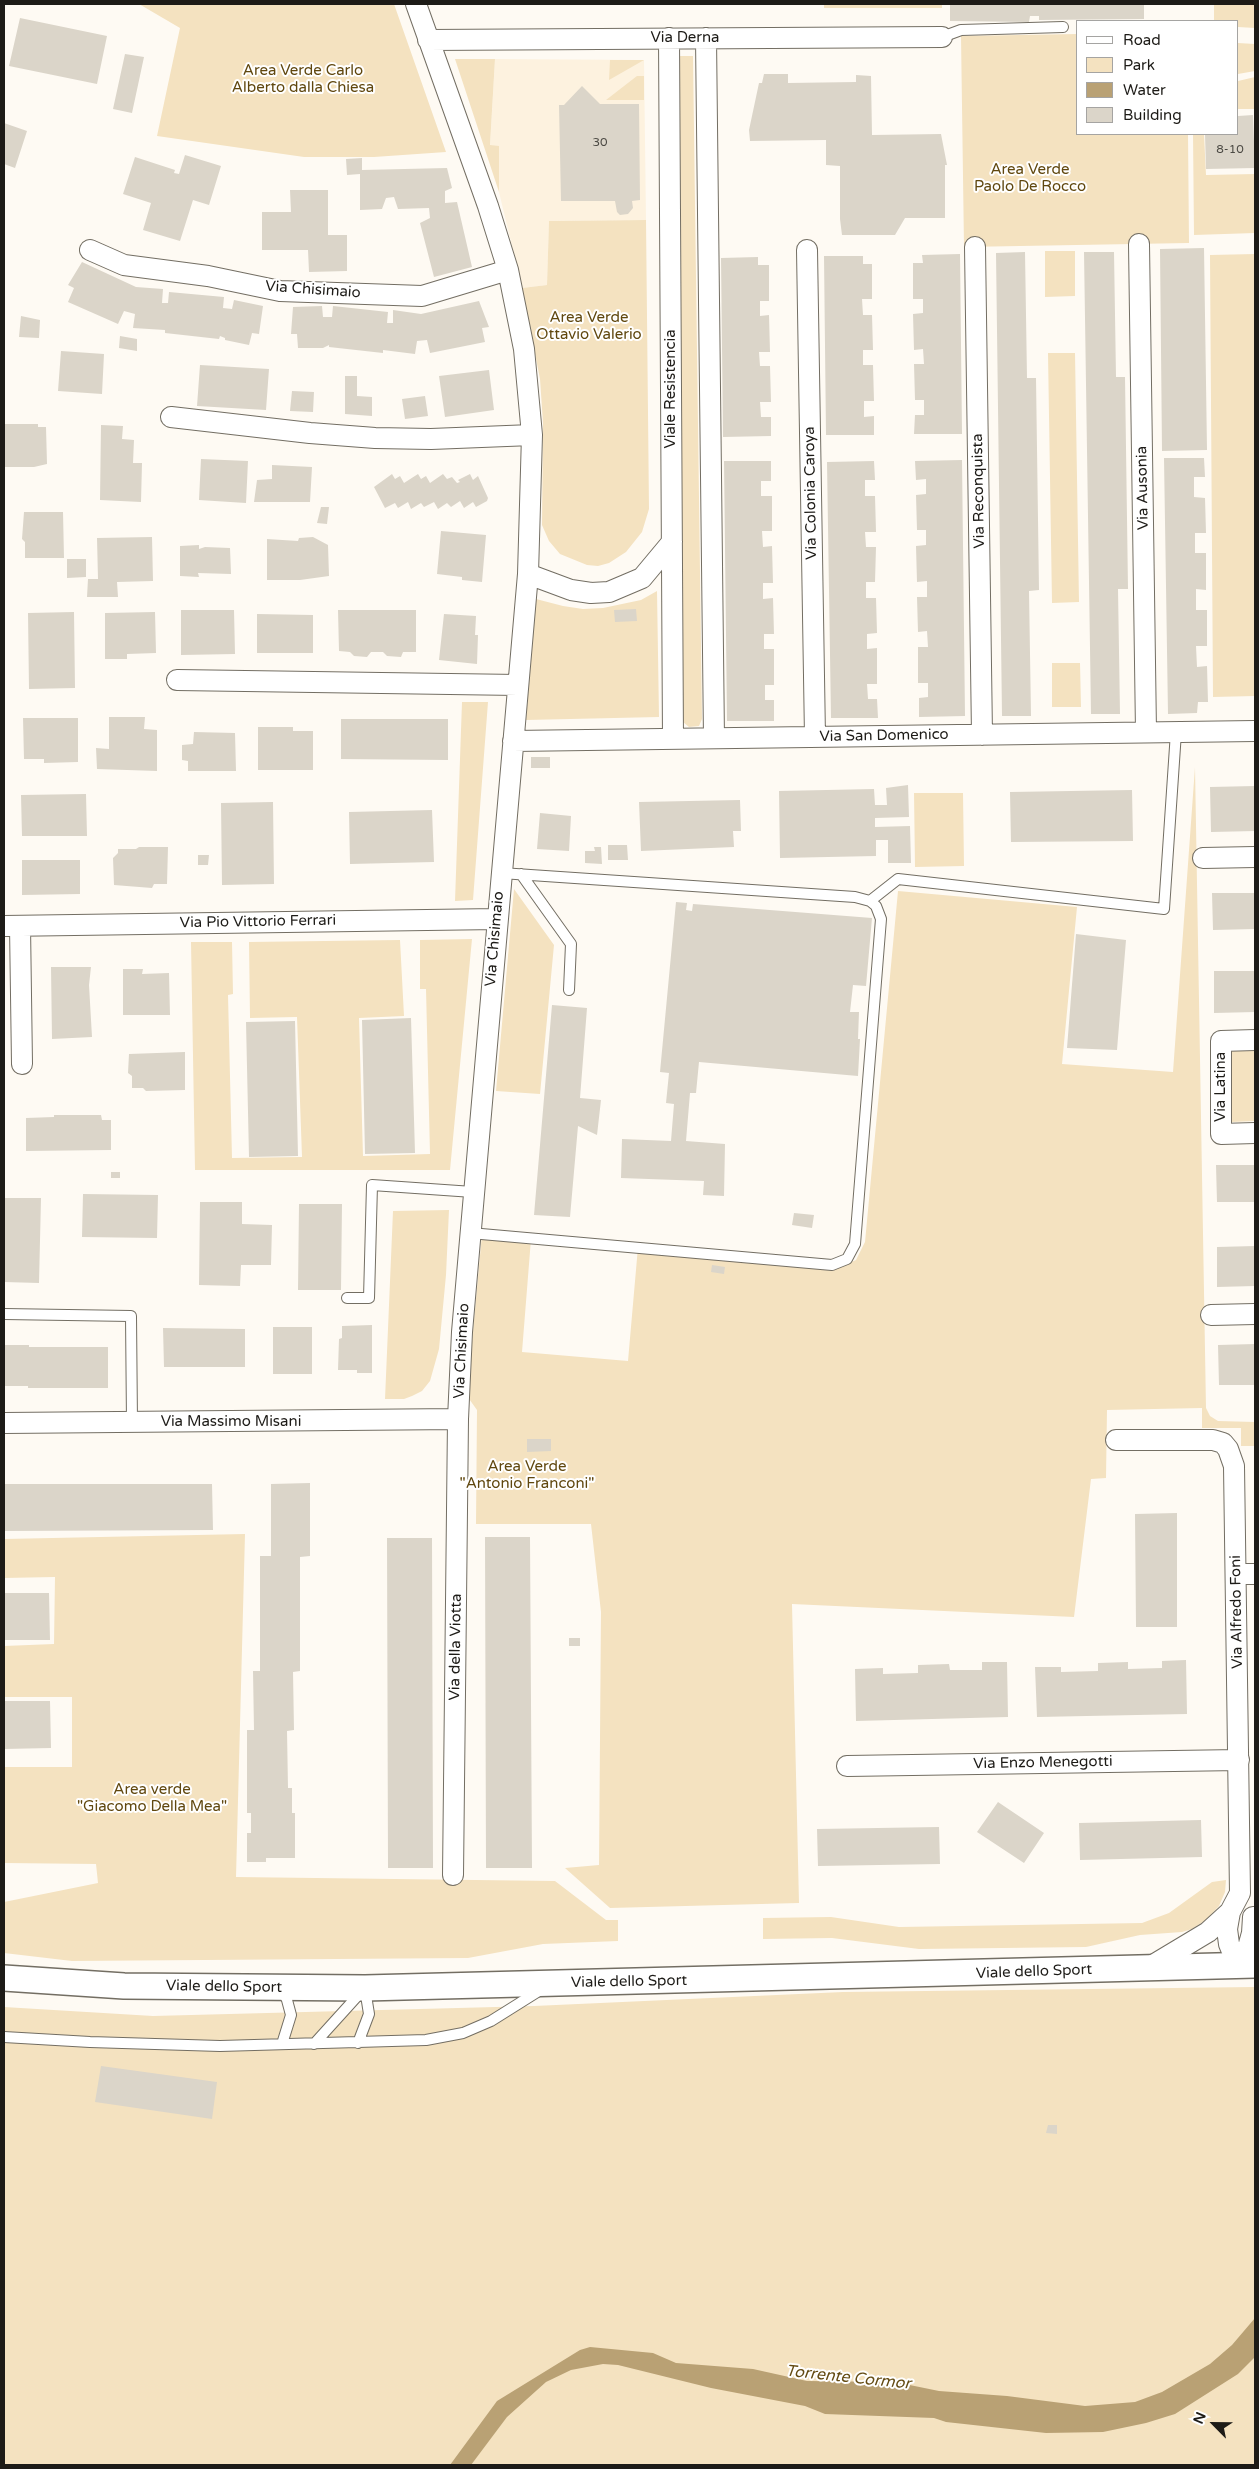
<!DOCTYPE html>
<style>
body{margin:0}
#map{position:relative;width:1259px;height:2469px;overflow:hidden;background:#fefaf3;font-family:"Varela Round",sans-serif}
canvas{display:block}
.frame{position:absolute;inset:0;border:5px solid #1d1b17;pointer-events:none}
.legend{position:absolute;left:1076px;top:20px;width:162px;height:115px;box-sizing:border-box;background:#fff;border:1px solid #a5a4a2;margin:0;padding:6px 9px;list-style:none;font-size:15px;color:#1d1b17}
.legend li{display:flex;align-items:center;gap:10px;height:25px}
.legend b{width:25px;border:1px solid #a5a4a2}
.north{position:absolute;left:1189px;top:2399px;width:50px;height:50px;-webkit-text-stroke:4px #fff;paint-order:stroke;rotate:293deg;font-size:14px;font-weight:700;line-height:20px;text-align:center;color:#1d1b17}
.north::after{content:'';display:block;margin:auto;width:18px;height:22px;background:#1d1b17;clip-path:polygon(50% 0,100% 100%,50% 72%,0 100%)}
</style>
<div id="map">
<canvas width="1259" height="2469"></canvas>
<div class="frame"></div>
<ul class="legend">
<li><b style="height:6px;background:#fff"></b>Road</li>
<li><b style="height:14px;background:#f4e2c0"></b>Park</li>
<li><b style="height:14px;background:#b9a174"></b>Water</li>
<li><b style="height:14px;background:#dbd5c9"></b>Building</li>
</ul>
<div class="north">N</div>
</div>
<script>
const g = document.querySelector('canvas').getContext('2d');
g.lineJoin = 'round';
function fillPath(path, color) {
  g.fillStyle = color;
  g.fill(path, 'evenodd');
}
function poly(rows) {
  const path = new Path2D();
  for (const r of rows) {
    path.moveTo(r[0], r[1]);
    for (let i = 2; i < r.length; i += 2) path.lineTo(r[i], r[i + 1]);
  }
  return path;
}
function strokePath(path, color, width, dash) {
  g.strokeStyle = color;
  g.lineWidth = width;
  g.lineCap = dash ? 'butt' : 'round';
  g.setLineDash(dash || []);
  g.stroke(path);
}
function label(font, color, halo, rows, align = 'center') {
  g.font = font + ' "Varela Round",sans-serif';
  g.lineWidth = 4;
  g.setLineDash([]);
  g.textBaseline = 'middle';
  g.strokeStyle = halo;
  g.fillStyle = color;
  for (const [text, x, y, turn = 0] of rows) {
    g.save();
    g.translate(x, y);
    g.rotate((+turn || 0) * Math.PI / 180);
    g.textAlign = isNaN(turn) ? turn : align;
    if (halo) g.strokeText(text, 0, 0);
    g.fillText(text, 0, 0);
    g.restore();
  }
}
const built = poly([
 [495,59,644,60,646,220,549,221,547,285,522,288,499,192,499,146,490,146]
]);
const green = poly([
 [139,4,394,4,446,152,374,157,304,157,157,136,180,28],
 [824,4,942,4,942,8,824,8],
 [1214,4,1255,4,1255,28,1238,27,1238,21,1214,21],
 [1078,34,1078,134,1188,134,1189,243,964,247,961,36],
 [1238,43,1255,44,1255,71,1238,74],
 [673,56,693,56,702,719,699,726,689,727,683,722],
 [455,59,495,59,490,145,499,146,499,192],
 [610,60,644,60,609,80],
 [637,76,644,76,644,100,606,100],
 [1255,77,1255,109,1238,109,1238,81],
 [1193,134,1204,134,1206,175,1255,174,1255,233,1194,235],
 [646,220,649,509,642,532,626,552,609,563,598,566,587,565,560,554,549,541,542,525,543,423,540,379,522,288,547,285,549,221],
 [1045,251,1075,251,1075,296,1045,297],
 [1255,254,1255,696,1213,697,1210,255],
 [1048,353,1075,353,1079,602,1052,603],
 [657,591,659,717,526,720,536,599,563,606,583,609,603,608,641,600],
 [1052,663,1080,663,1081,707,1052,707],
 [462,702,488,702,473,900,455,901],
 [1195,767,1206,1408,1210,1416,1218,1421,1255,1422,1255,1446,1241,1446,1241,1428,1202,1428,1202,1408,1107,1410,1106,1478,1091,1479,1074,1617,792,1604,799,1903,610,1908,565,1868,599,1865,601,1612,591,1524,476,1524,477,1410,467,1396,482,1234,531,1239,522,1352,628,1361,638,1247,842,1266,856,1260,865,1242,898,891,1077,907,1062,1064,1173,1072],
 [914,793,963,793,964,866,915,867],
 [514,889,554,945,540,1094,496,1091],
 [472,939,450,1170,195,1170,191,942,232,942,233,994,228,995,232,1158,302,1157,297,1017,250,1018,249,942,400,940,404,1016,359,1018,363,1156,430,1154,426,989,420,989,420,940],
 [1231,1051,1255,1051,1255,1121,1231,1122],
 [449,1210,446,1275,439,1349,430,1381,422,1391,412,1396,404,1399,385,1399,393,1211],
 [245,1534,236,1877,555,1881,606,1920,618,1920,618,1941,543,1944,468,1958,72,1961,4,1953,4,1902,98,1883,96,1864,4,1863,4,1767,72,1767,72,1697,4,1697,4,1646,54,1644,55,1577,4,1578,4,1539],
 [1226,1880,1225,1892,1219,1906,1206,1920,1192,1929,1182,1932,1140,1935,1086,1947,919,1949,832,1938,763,1939,763,1918,831,1917,899,1927,1142,1923,1169,1913,1212,1882],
 [1255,1987,1255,2465,4,2465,4,2007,153,2016,534,2006,843,1992]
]);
const water = poly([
 [1255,2318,1255,2357,1238,2374,1175,2414,1146,2423,1103,2432,1046,2433,946,2422,934,2418,825,2414,805,2406,711,2388,618,2365,603,2364,571,2370,546,2382,507,2417,471,2465,450,2465,497,2401,580,2350,590,2347,653,2353,676,2363,753,2369,807,2381,895,2382,939,2391,1007,2396,1085,2406,1135,2402,1162,2392,1210,2364,1232,2345]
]);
const building = poly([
 [950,4,1144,4,1144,19,1039,20,1039,16,1030,16,1029,22,950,21],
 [20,18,107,36,97,84,9,66],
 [125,54,144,57,132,113,113,109],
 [764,74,788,74,788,83,856,82,856,75,871,76,872,135,941,134,947,165,945,165,945,218,905,218,895,235,842,235,840,219,840,166,826,165,826,140,750,141,749,130,759,83,762,83],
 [582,86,600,104,639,104,640,200,632,201,633,208,628,214,620,215,617,212,615,201,561,201,559,105,564,105],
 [1253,115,1255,168,1206,169,1205,134,1238,134,1238,116],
 [4,123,27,131,15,168,4,164],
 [185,155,221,166,209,205,193,200,180,241,143,230,151,203,123,194,135,157,175,170,174,173,179,174],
 [362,158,362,170,447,168,452,188,445,191,445,203,457,202,472,267,434,277,420,223,430,218,429,208,398,209,394,197,386,198,382,209,360,210,360,174,347,175,346,159],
 [290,190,328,190,328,235,347,235,347,271,309,272,308,250,262,250,262,212,291,212],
 [1204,248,1207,450,1162,451,1160,249],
 [1025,252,1027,378,1036,378,1039,590,1029,591,1031,716,1002,716,996,253],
 [1084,252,1114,252,1116,377,1125,377,1128,589,1118,589,1120,714,1091,714],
 [960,254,962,434,914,434,915,415,924,415,924,400,915,400,914,364,924,364,923,349,914,350,913,314,923,313,923,299,913,299,913,263,923,263,922,255],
 [824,256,863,256,863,264,872,264,872,299,862,299,863,315,872,315,873,350,863,350,863,365,873,365,874,401,864,401,864,417,874,416,874,435,826,435],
 [758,257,758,265,769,265,769,301,760,301,760,316,769,315,770,352,759,352,760,366,770,366,771,402,760,402,761,417,771,417,771,436,723,437,721,258],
 [82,262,136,287,163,289,162,303,168,303,169,292,224,297,223,308,232,309,234,300,263,306,259,334,252,333,249,345,225,340,225,338,220,336,219,339,165,333,165,330,133,328,135,314,124,311,118,324,68,302,74,288,68,285],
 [479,301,489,327,482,328,485,342,430,353,427,340,417,341,415,354,383,350,383,353,329,347,329,345,323,348,298,348,297,334,291,334,293,307,322,306,323,317,332,317,333,306,388,312,387,323,393,323,393,310,421,314],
 [21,316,40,320,39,338,19,337],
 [120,336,137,339,137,351,119,348],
 [61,351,104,354,102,394,58,391],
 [200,365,269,369,266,410,197,406],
 [489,370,494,410,445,417,439,376],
 [345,376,357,376,357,396,372,397,372,416,345,414],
 [292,391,314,392,313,412,290,411],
 [425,396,428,416,405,419,402,399],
 [4,424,38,424,38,427,46,427,47,464,34,467,4,467],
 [101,425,123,426,122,439,134,440,133,463,142,463,141,502,100,500],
 [1164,458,1204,458,1205,477,1194,477,1194,497,1205,498,1206,533,1195,533,1195,553,1206,553,1206,590,1196,589,1196,610,1207,610,1207,646,1196,646,1197,667,1207,666,1208,702,1198,702,1197,713,1168,714],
 [201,459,248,461,246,503,199,500],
 [962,460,965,716,919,717,919,698,928,697,928,683,918,683,918,647,928,647,927,631,918,632,917,597,927,597,927,581,917,582,916,546,926,545,926,530,917,530,916,495,926,494,926,479,916,480,915,461],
 [724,461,771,461,771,481,761,481,761,496,772,496,772,531,762,531,763,547,772,546,773,583,763,583,763,599,773,598,774,634,764,634,764,649,774,649,774,685,765,685,765,700,774,700,774,721,727,721],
 [874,461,875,480,865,480,865,496,875,496,876,532,865,532,866,547,876,547,875,582,866,582,866,598,876,598,877,633,867,634,867,649,877,648,877,684,867,684,868,699,877,699,878,718,831,718,827,462],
 [272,465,312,467,310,502,254,502,257,480,272,479],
 [392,474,395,479,400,476,404,483,418,474,421,479,426,476,430,483,443,474,447,479,452,477,457,483,460,482,458,480,470,474,473,480,478,476,488,498,487,501,476,507,473,502,464,508,460,501,451,507,447,503,438,509,434,502,424,507,421,503,411,509,408,502,398,508,395,503,385,508,374,487],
 [321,507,329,507,327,524,317,523],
 [24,512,63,512,64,558,25,558,25,542,22,539],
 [441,531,486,535,482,582,462,580,462,577,437,574],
 [152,537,153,581,117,582,118,597,87,597,88,579,98,579,97,538],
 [313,537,328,545,329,576,300,580,267,580,267,539,298,541,299,538],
 [199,545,199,549,205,547,230,548,231,574,198,573,199,577,180,576,180,546],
 [67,559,86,559,86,577,67,578],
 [636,609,637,621,615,622,614,610],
 [181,610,234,610,235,654,181,655],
 [338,610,416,610,416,652,403,652,401,657,387,656,383,652,371,652,367,657,354,656,350,652,339,651],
 [74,612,75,688,29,689,28,613],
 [155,612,156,653,127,654,127,659,105,659,105,613],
 [257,614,313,615,313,653,257,653],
 [444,614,476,616,475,635,478,635,477,664,439,660],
 [109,717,145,717,144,729,157,730,157,771,97,769,96,748,109,749],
 [23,718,78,718,78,762,44,763,44,759,24,759],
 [341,719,448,719,448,760,341,759],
 [258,727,293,727,293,731,313,731,313,770,258,770],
 [194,732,235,733,236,771,188,771,188,761,182,760,182,745,193,744],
 [531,757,550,757,550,768,531,768],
 [908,785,909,817,875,818,875,827,910,826,911,863,888,863,888,840,876,840,876,856,780,858,779,791,874,789,875,805,887,805,886,788],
 [1255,786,1255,831,1211,832,1210,787],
 [1132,790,1133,841,1011,842,1010,792],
 [86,794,87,836,22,836,21,795],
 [740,800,741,831,733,831,734,847,641,851,639,802],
 [273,802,274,884,222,885,221,803],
 [432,810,434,862,350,864,349,812],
 [540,813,571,816,569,851,537,849],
 [608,845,627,845,628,860,608,860],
 [139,847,168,847,167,884,154,884,152,888,114,885,113,858,118,853,118,849,136,849],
 [594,847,601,847,602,864,585,863,585,851,595,851],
 [198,855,209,855,208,865,198,865],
 [22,860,80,860,80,894,22,895],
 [1212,893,1255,893,1255,929,1213,930],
 [676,902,687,903,686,910,692,911,693,904,872,918,866,986,853,985,850,1012,859,1012,858,1039,860,1039,858,1076,699,1062,696,1093,690,1093,686,1141,725,1144,724,1196,703,1195,704,1181,621,1178,622,1139,671,1141,674,1104,666,1103,669,1073,660,1072],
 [1076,934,1126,940,1117,1050,1067,1048],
 [51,967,91,967,89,985,92,1037,52,1039],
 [123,969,143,969,142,974,169,973,170,1015,123,1015],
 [1214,971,1255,971,1255,1012,1214,1013],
 [552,1005,587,1008,580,1098,601,1100,597,1135,578,1126,570,1217,534,1215],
 [411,1018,415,1153,365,1154,362,1020],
 [295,1021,298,1156,249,1157,246,1022],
 [185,1052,185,1090,146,1091,143,1088,132,1088,132,1076,128,1073,129,1054],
 [54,1115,101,1115,102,1120,111,1120,111,1150,26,1151,26,1118,54,1117],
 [1216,1165,1255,1165,1255,1202,1217,1202],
 [111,1172,120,1172,120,1178,111,1178],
 [83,1194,158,1195,157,1238,82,1237],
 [4,1198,41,1198,39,1283,4,1282],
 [200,1202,242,1202,242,1224,272,1225,271,1265,241,1265,240,1286,199,1285],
 [299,1204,342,1204,341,1290,298,1290],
 [794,1213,814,1215,812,1228,792,1225],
 [1255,1246,1255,1286,1217,1287,1217,1247],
 [712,1265,725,1267,724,1274,711,1272],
 [372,1325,372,1373,357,1373,357,1370,338,1370,339,1339,342,1338,342,1326],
 [273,1327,312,1327,312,1374,273,1374],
 [163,1328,245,1329,245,1367,164,1367],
 [1255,1344,1255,1385,1219,1385,1218,1345],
 [4,1345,29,1345,29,1347,108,1347,108,1388,28,1388,28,1386,4,1386],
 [527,1439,551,1439,551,1451,527,1452],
 [310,1483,310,1556,300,1557,300,1671,293,1672,294,1730,287,1731,288,1788,292,1788,292,1813,295,1813,295,1858,266,1858,266,1862,247,1862,247,1833,251,1833,251,1813,247,1813,247,1730,254,1730,253,1671,260,1671,260,1556,271,1556,271,1484],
 [4,1484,212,1484,213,1530,4,1531],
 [1177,1513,1177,1627,1136,1627,1135,1514],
 [485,1537,530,1537,532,1868,486,1868],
 [387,1538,432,1538,433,1868,388,1868],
 [4,1593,49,1593,50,1640,4,1640],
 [569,1638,580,1638,580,1646,569,1646],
 [1186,1660,1187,1714,1037,1717,1035,1667,1061,1667,1061,1672,1098,1671,1098,1663,1128,1662,1128,1669,1162,1668,1162,1661],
 [982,1662,1007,1662,1008,1717,856,1721,855,1669,883,1668,883,1674,918,1673,918,1665,949,1664,950,1670,982,1670],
 [4,1701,50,1701,51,1748,4,1749],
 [998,1802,1044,1833,1024,1863,977,1832],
 [1201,1820,1202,1857,1080,1860,1079,1823],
 [939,1827,940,1864,818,1866,817,1829],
 [101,2066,217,2082,212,2119,95,2102],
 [1048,2125,1057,2125,1057,2134,1046,2133]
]);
const service = poly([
 [942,37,961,30,1063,27],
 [521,874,571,944,569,990],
 [870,901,898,879,1164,909,1176,732],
 [470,1233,832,1265,847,1259,855,1244,881,919,876,906,870,901,855,897,501,873],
 [347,1298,369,1298,372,1185,473,1192],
 [4,1314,131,1316,132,1423],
 [282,1989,287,2000,291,2015,282,2044],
 [4,2037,90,2042,220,2046,426,2040,463,2033,491,2021,542,1989],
 [358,2043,369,2014,365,1989],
 [314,2044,362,1991]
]);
const minor = poly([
 [416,4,488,206,508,270,524,349,532,435,528,574,462,1332,458,1419,453,1875],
 [669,38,673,739],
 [706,38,714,738],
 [428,40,942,37],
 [1139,244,1146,732],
 [975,247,982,735],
 [90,250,124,265,208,276,280,291,422,296,508,270],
 [807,250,815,737],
 [171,417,310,433,375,438,431,439,532,435],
 [528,574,571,590,591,593,609,592,642,578,672,542],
 [177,680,518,685],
 [513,741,1255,731],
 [1203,858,1255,857],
 [4,926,497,919],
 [20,926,22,1064],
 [1255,1040,1221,1041,1221,1134,1255,1133],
 [1211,1315,1255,1314],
 [4,1423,458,1419],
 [1116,1440,1213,1440,1223,1443,1228,1449,1234,1466,1240,1893,1230,1912,1208,1932,1148,1968],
 [1236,1574,1255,1574],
 [847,1766,1239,1760],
 [1230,1912,1227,1929,1229,1944,1238,1966,1246,1955,1252,1933,1253,1917]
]);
const tertiary = poly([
 [4,1978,124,1986,365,1988,1255,1965]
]);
const numberNames = [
 ["30",600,143],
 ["8-10",1230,150]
];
const streetNames = [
 ["Via Derna",685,38],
 ["Via Chisimaio",313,290,4],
 ["Viale Resistencia",671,389,-90],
 ["Via Ausonia",1143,488,-91],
 ["Via Reconquista",979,491,-91],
 ["Via Colonia Caroya",811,493,-91],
 ["Via San Domenico",884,736,-1],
 ["Via Pio Vittorio Ferrari",258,922,-1],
 ["Via Chisimaio",495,939,-85],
 ["Via Latina",1221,1087,-90],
 ["Via Chisimaio",462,1351,-87],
 ["Via Massimo Misani",231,1422],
 ["Via Alfredo Foni",1237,1612,-91],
 ["Via della Viotta",456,1647,-89],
 ["Via Enzo Menegotti",1043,1763,-1],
 ["Viale dello Sport",1034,1972,-2],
 ["Viale dello Sport",629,1982,-1],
 ["Viale dello Sport",224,1987,1]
];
const parkNames = [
 ["Area Verde Carlo",303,71],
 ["Alberto dalla Chiesa",303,88],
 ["Area Verde",1030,170],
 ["Paolo De Rocco",1030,187],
 ["Area Verde",589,318],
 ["Ottavio Valerio",589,335],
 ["Area Verde",527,1467],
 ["\"Antonio Franconi\"",527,1484],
 ["Area verde",152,1790],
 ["\"Giacomo Della Mea\"",152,1807]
];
const waterNames = [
 ["Torrente Cormor",848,2378,6]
];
fillPath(built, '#fdf2df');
fillPath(green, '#f4e2c0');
fillPath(water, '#b9a174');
fillPath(building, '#dbd5c9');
strokePath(service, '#736e63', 12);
strokePath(minor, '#736e63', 22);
strokePath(tertiary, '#736e63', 28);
strokePath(service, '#fff', 10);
strokePath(minor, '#fff', 20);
strokePath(tertiary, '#fff', 25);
label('12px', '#4c4a44', null, numberNames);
label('15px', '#1d1b17', '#fff', streetNames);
label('15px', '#60470e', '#fff', parkNames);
label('italic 16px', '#644b13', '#fff', waterNames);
</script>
